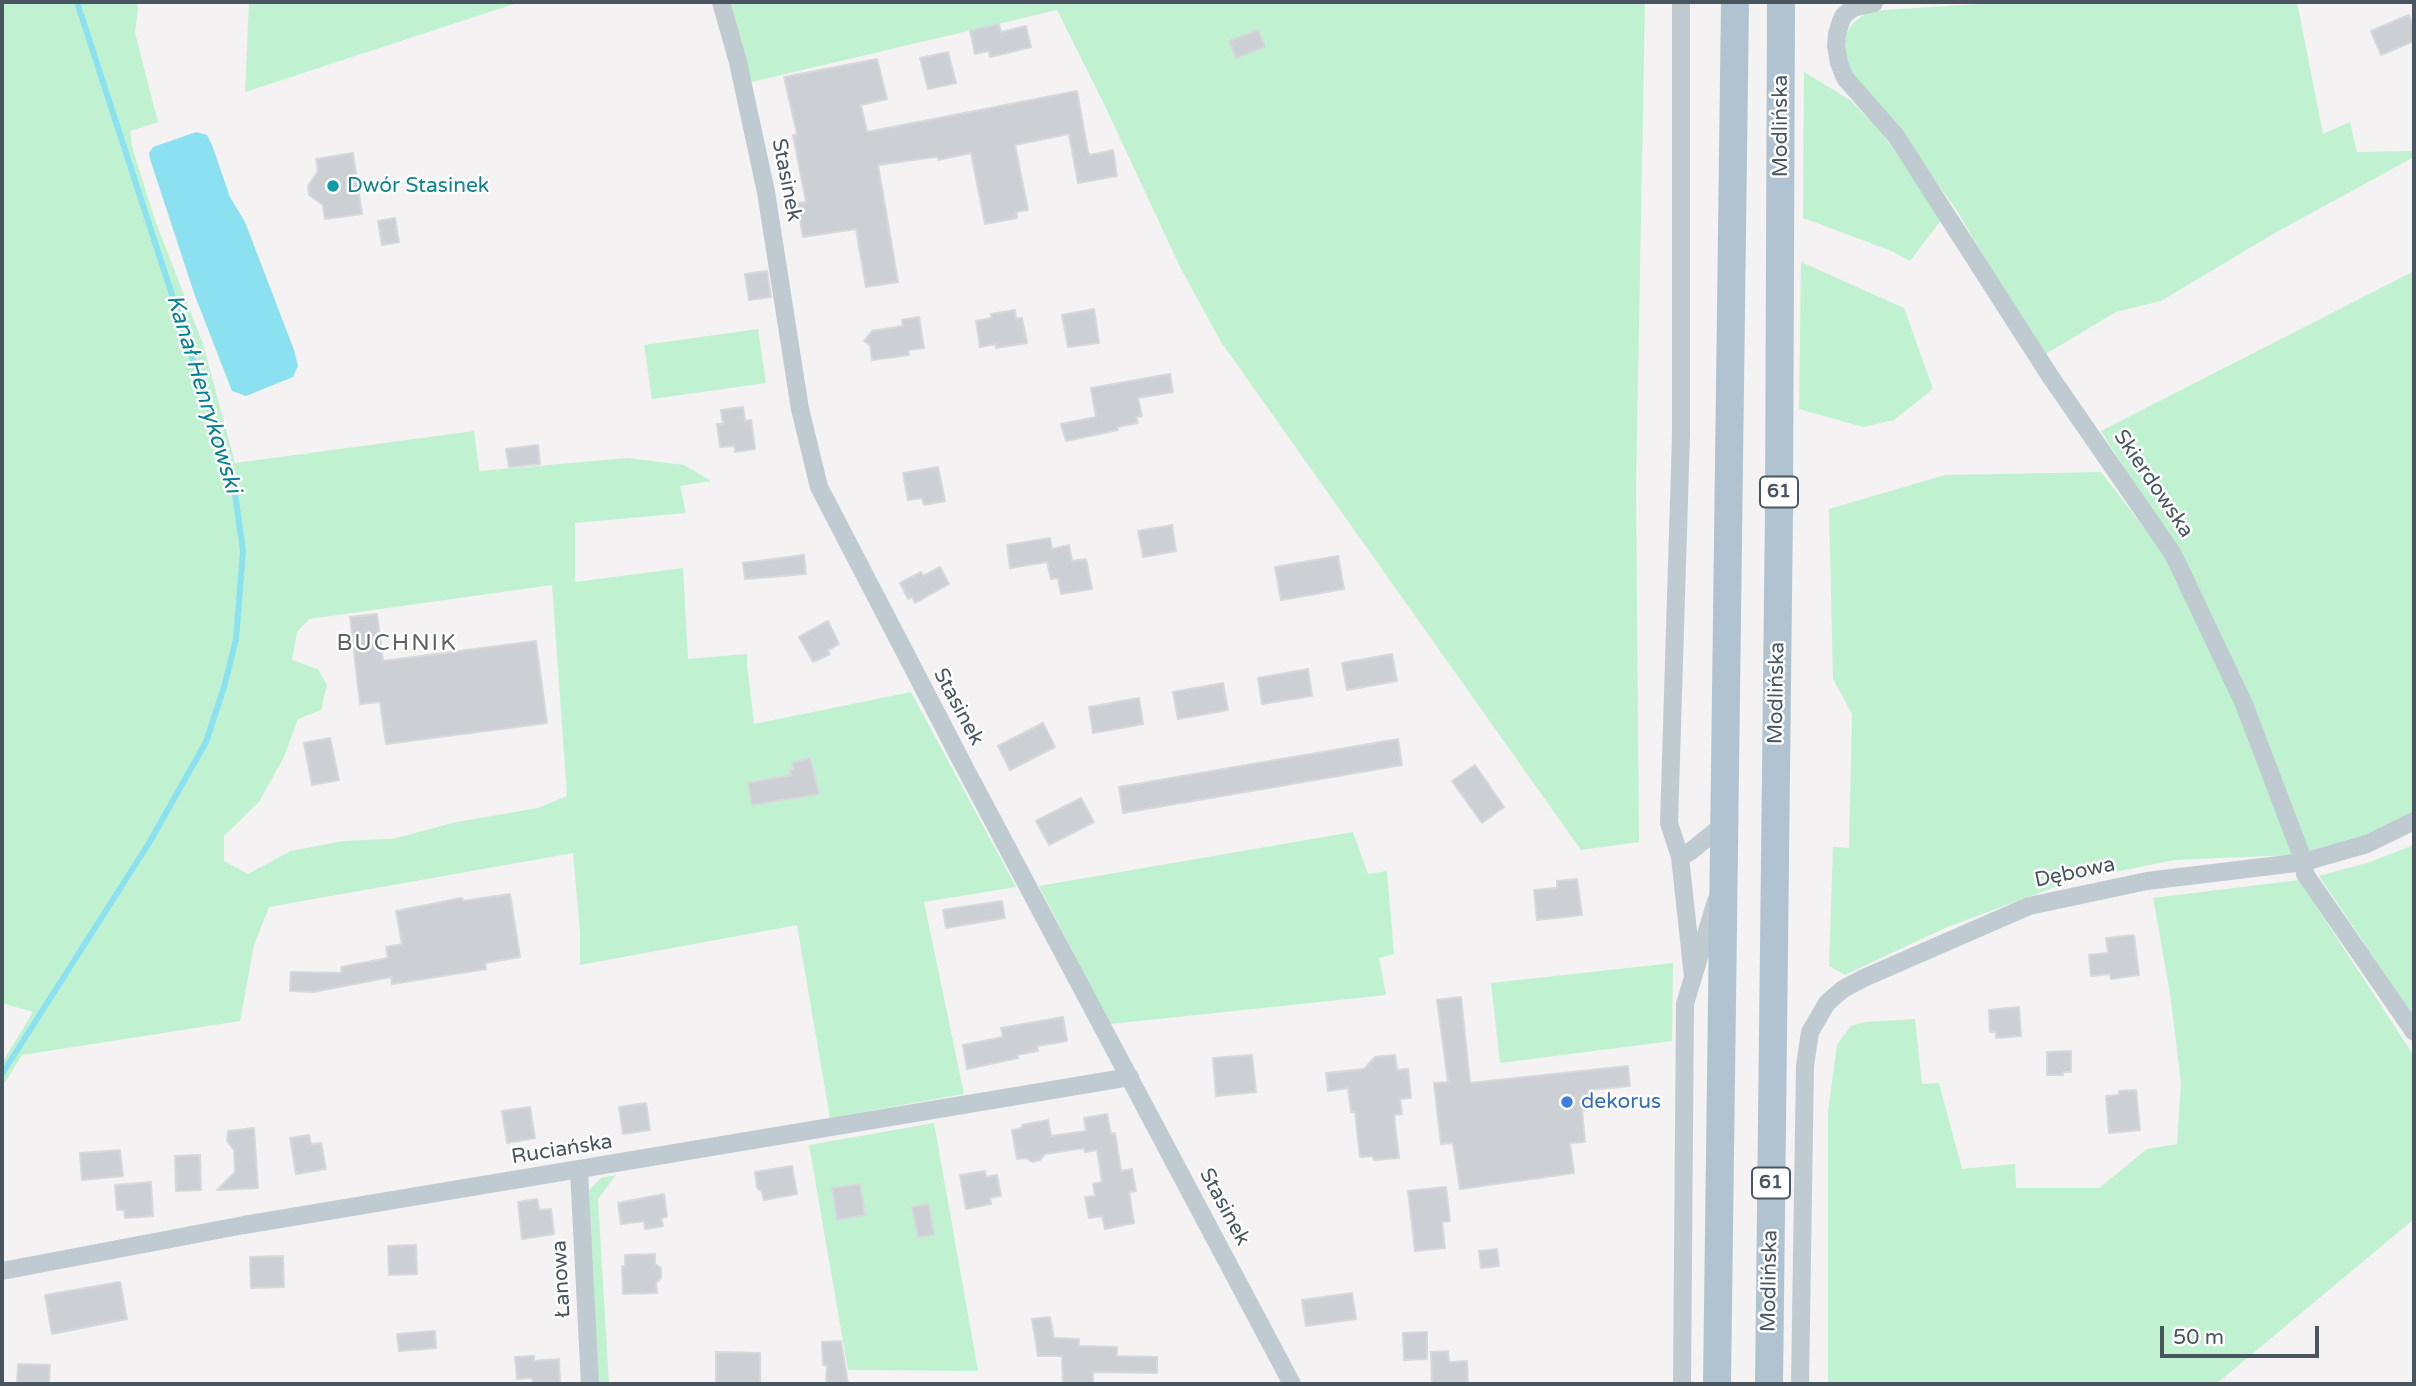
<!DOCTYPE html>
<meta charset="utf-8">
<style>
body{margin:0}
#map{position:relative;width:2416px;height:1386px;overflow:hidden;background:#f4f2f2;font-family:"Varela Round",sans-serif}
canvas{display:block}
.frame{position:absolute;inset:0;border:4px solid #495660;pointer-events:none}
.scale{position:absolute;left:2160px;top:1326px;width:159px;height:32px;box-sizing:border-box;border:4px solid #495660;border-top:0;padding-left:9px;font-size:21px;line-height:24px;white-space:nowrap;color:#495660;-webkit-text-stroke:5px #fff;paint-order:stroke}
</style>
<div id="map">
<canvas width="2416" height="1386"></canvas>
<div class="frame"></div>
<div class="scale">50 m</div>
</div>
<script>
const g = document.querySelector('canvas').getContext('2d');
g.lineJoin = 'round';
function fillPath(path, color) {
  g.fillStyle = color;
  g.fill(path, 'evenodd');
}
function poly(rows) {
  const path = new Path2D();
  for (const r of rows) {
    path.moveTo(r[0], r[1]);
    for (let i = 2; i < r.length; i += 2) path.lineTo(r[i], r[i + 1]);
  }
  return path;
}
function strokePath(path, color, width, dash) {
  g.strokeStyle = color;
  g.lineWidth = width;
  g.lineCap = dash ? 'butt' : 'round';
  g.setLineDash(dash || []);
  g.stroke(path);
}
function label(font, color, halo, rows, align = 'center') {
  g.font = font + ' "Varela Round",sans-serif';
  g.lineWidth = 5;
  g.setLineDash([]);
  g.textBaseline = 'middle';
  g.strokeStyle = halo;
  g.fillStyle = color;
  for (const [text, x, y, turn = 0] of rows) {
    g.save();
    g.translate(x, y);
    g.rotate((+turn || 0) * Math.PI / 180);
    g.textAlign = isNaN(turn) ? turn : align;
    if (halo) g.strokeText(text, 0, 0);
    g.fillText(text, 0, 0);
    g.restore();
  }
}
const green = poly([
 [2,2,137,2,138,8,135,33,158,122,130,131,132,147,155,220,203,344,235,463,474,431,479,471,628,458,684,465,711,481,680,486,686,513,575,523,575,582,683,568,688,659,747,654,747,664,754,724,911,692,1016,887,924,902,964,1094,830,1118,797,925,580,965,580,932,573,853,269,907,254,945,240,1021,22,1055,2,1087,2,1063,33,1012,2,1003],
 [552,585,567,796,538,808,457,822,392,839,343,841,291,851,248,874,224,861,224,836,259,802,284,757,298,719,321,710,327,685,318,669,292,660,297,632,309,619],
 [249,2,520,2,245,92],
 [729,2,1645,2,1636,488,1639,842,1581,850,1221,342,1180,267,1106,108,1057,10,747,83],
 [2009,2,2297,2,2323,134,2350,122,2357,152,2414,151,2414,157,2273,234,2161,301,2116,312,2044,355,2030,337,1956,209,1884,111,1854,78,1843,59,1842,41,1852,24,1869,11],
 [1804,72,1850,100,1882,133,1942,219,1910,261,1889,250,1803,218],
 [1801,262,1904,308,1933,389,1894,420,1863,427,1799,409],
 [2414,271,2414,813,2364,837,2304,853,2181,556,2101,431],
 [758,329,766,383,652,399,644,345],
 [2101,472,2168,559,2208,641,2262,768,2292,855,2174,860,2071,881,1945,928,1845,975,1829,966,1833,847,1849,848,1852,714,1833,679,1829,509,1945,475],
 [1353,832,1368,874,1387,871,1394,954,1379,958,1386,995,1110,1024,1039,886],
 [2414,845,2414,1017,2319,876,2370,862],
 [2299,880,2414,1056,2414,1219,2216,1384,1828,1384,1828,1111,1837,1045,1851,1026,1865,1022,1915,1019,1922,1084,1939,1083,1962,1169,2015,1164,2016,1188,2099,1188,2147,1149,2177,1144,2181,1083,2170,993,2153,898],
 [1673,963,1672,1041,1500,1063,1491,983],
 [934,1123,978,1371,848,1370,809,1145],
 [616,1175,598,1199,609,1384,597,1384,589,1190,601,1178]
]);
const water = poly([
 [196,132,207,135,212,145,230,197,245,222,294,350,298,366,293,377,246,396,232,391,195,296,150,159,149,153,153,147]
]);
const stream = poly([
 [2,1074,149,843,206,742,224,687,236,639,243,551,234,486,77,2]
]);
const building = poly([
 [2409,15,2414,29,2414,41,2381,55,2371,31,2409,15],
 [999,24,1001,32,1026,26,1031,47,990,57,989,51,975,54,970,31,999,24],
 [1258,30,1265,47,1236,58,1229,41,1258,30],
 [948,52,956,83,928,89,920,58,948,52],
 [877,59,887,99,861,105,867,132,1077,91,1088,152,1090,155,1113,150,1117,176,1078,183,1069,134,1015,145,1028,210,1016,212,1017,218,985,224,971,153,938,160,938,157,934,157,878,165,898,282,866,287,856,229,803,237,797,203,806,202,793,135,797,134,784,77,877,59],
 [353,153,362,214,325,219,323,205,309,195,308,186,318,171,316,159,353,153],
 [395,218,399,242,382,245,378,221,395,218],
 [767,271,771,297,749,300,745,274,767,271],
 [1094,309,1099,343,1068,347,1062,315,1094,309],
 [1015,310,1016,319,1022,318,1027,343,996,348,996,344,980,347,976,321,992,318,991,314,1015,310],
 [919,317,924,348,908,350,909,355,872,360,870,345,864,341,872,331,903,326,902,320,919,317],
 [1170,374,1173,392,1138,398,1142,416,1136,417,1138,423,1117,427,1118,430,1066,441,1061,424,1096,417,1091,388,1170,374],
 [743,407,745,421,751,420,755,449,735,452,735,446,720,447,717,424,723,424,721,410,743,407],
 [538,445,540,464,509,467,506,449,538,445],
 [938,467,945,501,924,505,922,498,908,500,903,473,938,467],
 [1172,525,1176,551,1143,557,1138,531,1172,525],
 [1050,538,1052,549,1069,545,1072,561,1086,559,1092,589,1061,594,1058,578,1051,579,1047,562,1010,568,1007,545,1050,538],
 [804,555,806,574,745,579,743,563,804,555],
 [1338,556,1344,589,1281,600,1275,567,1338,556],
 [940,567,949,584,915,603,912,597,908,599,900,583,921,572,923,576,940,567],
 [377,614,383,661,536,641,547,723,386,744,380,702,360,704,350,617,377,614],
 [828,621,839,644,828,650,830,654,813,662,799,637,828,621],
 [1392,654,1397,681,1347,690,1342,663,1392,654],
 [1308,669,1312,696,1262,704,1258,678,1308,669],
 [1223,683,1228,710,1178,719,1173,692,1223,683],
 [1139,698,1143,724,1093,733,1089,707,1139,698],
 [1043,723,1055,747,1010,770,998,746,1043,723],
 [330,738,339,780,312,785,304,743,330,738],
 [1398,739,1402,765,1123,813,1119,787,1398,739],
 [810,758,819,794,752,805,748,783,791,775,789,770,794,769,792,763,810,758],
 [1475,765,1504,807,1482,823,1452,781,1475,765],
 [1081,798,1094,822,1049,845,1036,821,1081,798],
 [1577,879,1582,915,1537,920,1534,890,1557,888,1557,881,1577,879],
 [510,894,520,957,485,963,486,969,392,984,391,977,313,992,290,991,291,972,342,973,341,967,388,958,386,947,402,944,396,911,462,898,463,901,510,894],
 [1002,901,1005,918,946,928,943,910,1002,901],
 [2134,935,2139,975,2111,979,2110,974,2091,976,2089,955,2108,953,2106,938,2134,935],
 [1461,997,1470,1083,1628,1066,1630,1086,1591,1090,1593,1109,1582,1110,1585,1142,1570,1143,1574,1173,1460,1189,1453,1143,1441,1144,1434,1083,1448,1082,1437,1000,1461,997],
 [2019,1007,2021,1036,1996,1038,1996,1032,1990,1032,1989,1010,2019,1007],
 [1063,1017,1067,1041,1037,1046,1038,1051,1017,1055,1018,1058,967,1069,963,1045,1003,1037,1001,1028,1063,1017],
 [2071,1051,2071,1072,2063,1072,2063,1075,2047,1075,2047,1052,2071,1051],
 [1252,1055,1256,1092,1216,1096,1213,1058,1252,1055],
 [1395,1055,1397,1070,1408,1069,1411,1098,1400,1099,1402,1114,1394,1115,1399,1158,1374,1160,1373,1156,1360,1157,1355,1112,1351,1112,1348,1088,1328,1091,1326,1073,1364,1069,1375,1057,1395,1055],
 [2136,1090,2140,1130,2109,1133,2106,1096,2119,1095,2119,1091,2136,1090],
 [646,1103,650,1130,623,1134,619,1107,646,1103],
 [530,1107,535,1138,507,1143,502,1111,530,1107],
 [1107,1114,1111,1134,1115,1133,1121,1171,1132,1169,1136,1191,1129,1192,1134,1223,1105,1229,1102,1216,1089,1218,1085,1197,1095,1196,1093,1184,1102,1182,1097,1150,1085,1152,1084,1148,1045,1154,1040,1160,1032,1162,1026,1158,1017,1159,1012,1130,1022,1128,1022,1125,1048,1120,1051,1136,1086,1131,1084,1118,1107,1114],
 [254,1128,258,1188,217,1190,235,1172,234,1150,227,1141,228,1131,254,1128],
 [309,1135,311,1144,321,1143,326,1169,296,1174,290,1138,309,1135],
 [120,1150,123,1176,82,1180,80,1153,120,1150],
 [200,1155,201,1190,176,1191,175,1156,200,1155],
 [792,1166,797,1194,764,1200,762,1192,757,1188,755,1172,792,1166],
 [985,1171,986,1177,997,1175,1001,1196,990,1198,991,1204,966,1209,960,1175,985,1171],
 [151,1182,153,1216,125,1218,124,1210,117,1210,115,1185,151,1182],
 [860,1184,865,1215,837,1220,832,1188,860,1184],
 [1446,1187,1450,1221,1442,1222,1445,1248,1415,1251,1408,1191,1446,1187],
 [664,1194,667,1217,661,1218,663,1226,645,1229,644,1221,621,1224,618,1203,664,1194],
 [537,1199,539,1210,551,1209,554,1234,522,1239,518,1202,537,1199],
 [929,1204,934,1235,918,1237,912,1207,929,1204],
 [416,1245,417,1274,389,1275,388,1246,416,1245],
 [1497,1249,1499,1266,1481,1268,1479,1251,1497,1249],
 [655,1254,655,1264,661,1268,661,1278,656,1283,657,1293,623,1294,622,1266,625,1266,625,1255,655,1254],
 [283,1256,284,1287,251,1288,250,1257,283,1256],
 [120,1282,127,1319,52,1334,45,1295,120,1282],
 [1352,1293,1356,1319,1306,1326,1302,1300,1352,1293],
 [1050,1317,1054,1338,1079,1339,1079,1346,1117,1347,1117,1356,1157,1357,1157,1373,1093,1372,1093,1382,1090,1384,1063,1384,1062,1356,1038,1356,1032,1319,1050,1317],
 [435,1331,436,1348,399,1351,397,1334,435,1331],
 [1427,1332,1427,1359,1404,1360,1403,1333,1427,1332],
 [841,1341,848,1384,826,1384,827,1365,823,1365,822,1342,841,1341],
 [1448,1351,1449,1362,1467,1361,1468,1384,1432,1384,1431,1352,1448,1351],
 [716,1352,760,1353,760,1384,716,1384,716,1352],
 [534,1356,534,1361,559,1359,560,1384,533,1384,532,1378,517,1379,515,1357,534,1356],
 [18,1364,50,1365,49,1384,17,1384,18,1364]
]);
const street = poly([
 [721,2,738,62,766,192,800,409,819,487,966,770,1292,1384],
 [1681,2,1681,435,1669,823,1680,857,1693,977],
 [1874,3,1853,8,1844,15,1841,21,1837,34,1836,46,1839,63,1845,78,1896,136,2050,376,2173,554,2244,704,2304,862,2305,874,2414,1032],
 [1680,857,1691,851,1723,825],
 [579,1171,590,1384],
 [2,1271,244,1225,1130,1077],
 [1682,1384,1685,1004,1716,901],
 [1800,1384,1805,1066,1810,1032,1827,1003,1843,989,1864,978,2029,906,2147,881,2304,862,2367,844,2414,821]
]);
const primary = poly([
 [1717,1384,1735,2],
 [1769,1384,1779,509,1781,2]
]);
const markers = [
 [333,186,7,"#0f9aa8"],
 [1567,1102,7,"#3f7fe0"]
];
const shields = [
 [1779,492,38],
 [1771,1183,38]
];
const shieldNames = [
 ["61",1779,492],
 ["61",1771,1183]
];
const streetNames = [
 ["Modlińska",1781,126,-90],
 ["Stasinek",786,180,79],
 ["Skierdowska",2153,484,56],
 ["Modlińska",1777,693,-89],
 ["Stasinek",958,707,62],
 ["Dębowa",2075,873,-12],
 ["Ruciańska",562,1150,-9],
 ["Stasinek",1224,1207,62],
 ["Łanowa",562,1279,-93],
 ["Modlińska",1770,1281,-89]
];
const cultureNames = [
 ["Dwór Stasinek",347,186]
];
const shopNames = [
 ["dekorus",1581,1102]
];
const waterNames = [
 ["Kanał Henrykowski",203,394,73]
];
const neighbourhoodNames = [
 ["BUCHNIK",397,644]
];
fillPath(green, '#c0f2d1');
fillPath(water, '#8ce1f0');
strokePath(stream, '#8ce1f0', 6);
fillPath(building, '#cccfd4');
strokePath(building, '#d6d8dd', 2);
strokePath(street, '#bfcad1', 18);
strokePath(primary, '#b1c3d1', 28);
for (const [x, y, r, color] of markers) {
  const dot = new Path2D();
  dot.arc(x, y, r, 0, 2 * Math.PI);
  g.fillStyle = color;
  g.fill(dot);
  strokePath(dot, '#fff', 2.5);
}
for (const [x, y, w] of shields) {
  const box = new Path2D();
  box.roundRect(x - w / 2, y - 15.5, w, 31, 5);
  g.fillStyle = '#fff';
  g.fill(box);
  strokePath(box, '#495660', 2);
}
label('bold 19px', '#495660', null, shieldNames);
label('21px', '#495660', '#fff', streetNames);
label('21px', '#0d838f', '#fff', cultureNames, 'left');
label('21px', '#366cbe', '#fff', shopNames, 'left');
label('italic 23px', '#097f94', '#fff', waterNames);
g.letterSpacing = '2px';
label('23px', '#5e6267', '#fff', neighbourhoodNames);
g.letterSpacing = '0px';
</script>
